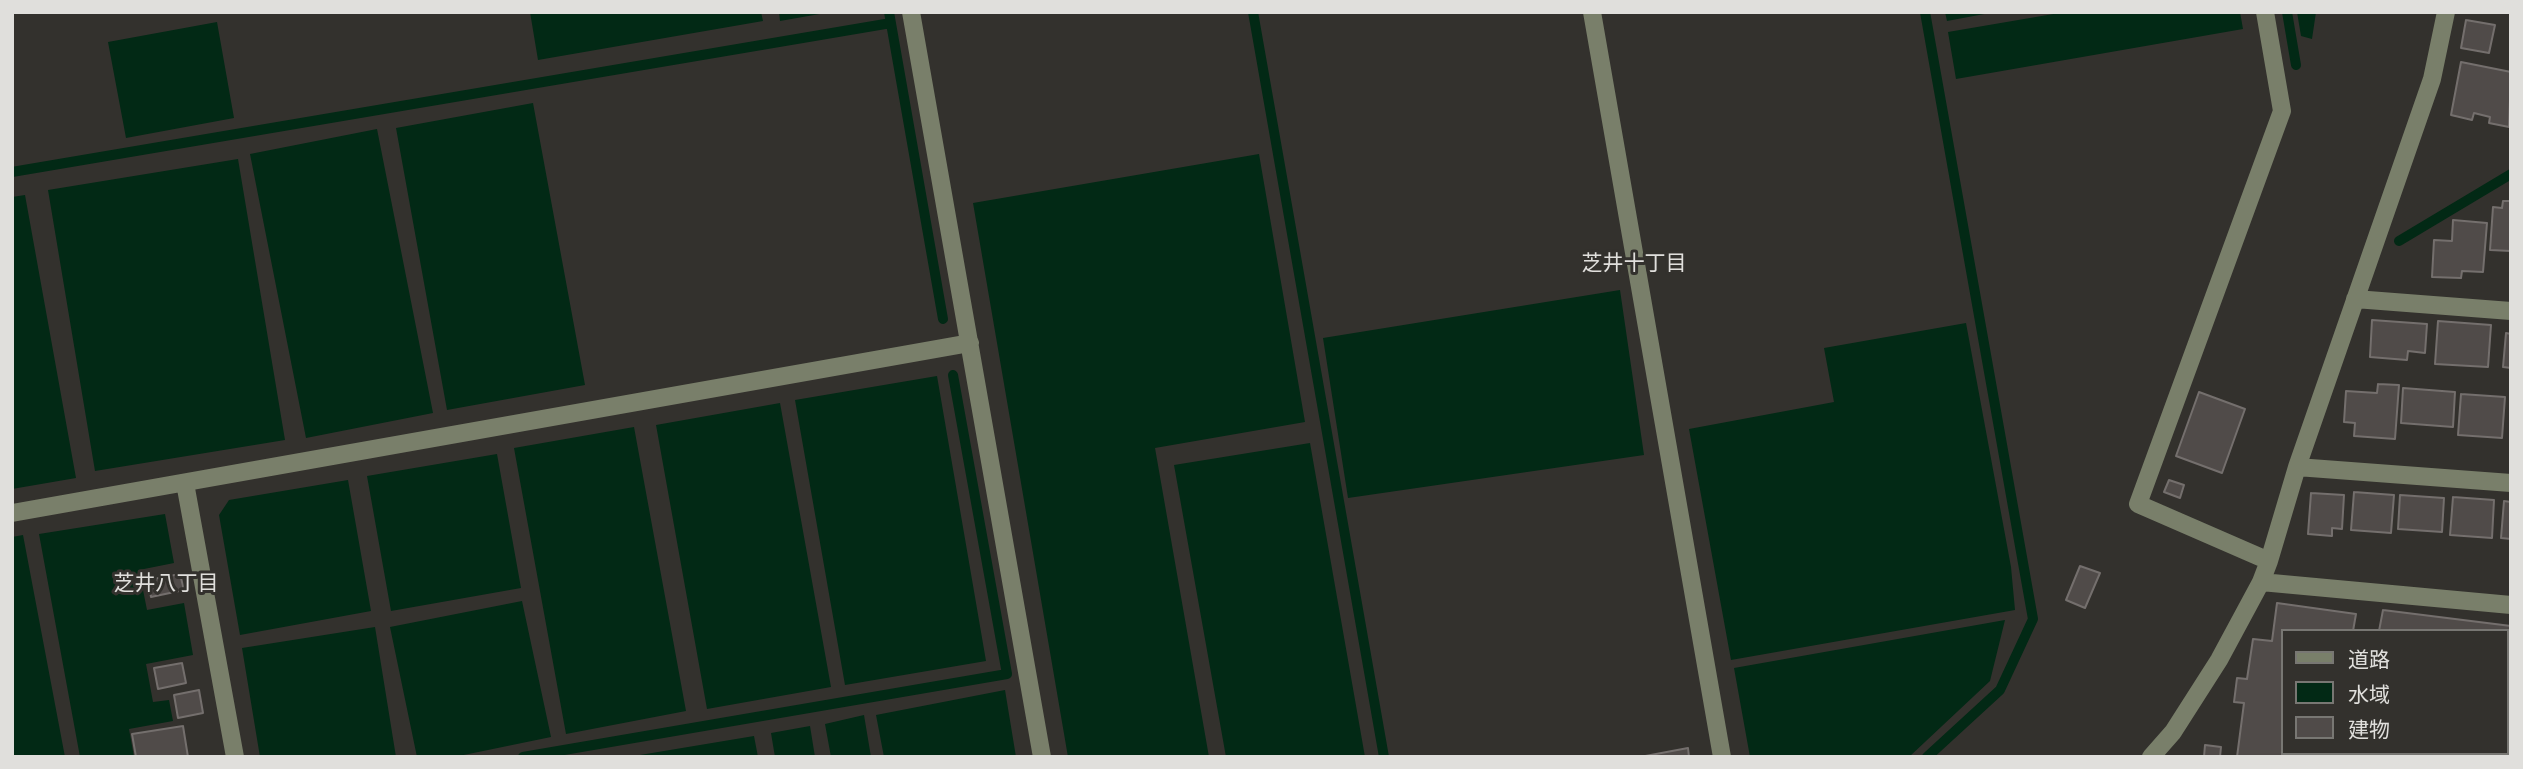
<!DOCTYPE html>
<meta charset="utf-8">
<style>
body{margin:0}
#map{position:relative;width:2523px;height:769px;overflow:hidden;background:#33312d;font-family:Figtree,"Noto Sans JP",sans-serif}
canvas{display:block}
.frame{position:absolute;inset:0;border:14px solid #e0dfdc;pointer-events:none}
.legend{position:absolute;left:2281px;top:629px;width:228px;height:126px;box-sizing:border-box;background:#33312d;border:2px solid #787773;margin:0;padding:9px 12px;list-style:none;font-size:21px;color:#e0dfdc}
.legend li{display:flex;align-items:center;gap:14px;height:35px}
.legend b{width:35px;border:2px solid #787773}
</style>
<div id="map">
<canvas width="2523" height="769"></canvas>
<div class="frame"></div>
<ul class="legend">
<li><b style="height:9px;background:#797f6a"></b>道路</li>
<li><b style="height:19px;background:#022915"></b>水域</li>
<li><b style="height:19px;background:#504b49"></b>建物</li>
</ul>
</div>
<script>
const g = document.querySelector('canvas').getContext('2d');
g.lineJoin = 'round';
function fillPath(path, color) {
  g.fillStyle = color;
  g.fill(path, 'evenodd');
}
function poly(rows) {
  const path = new Path2D();
  for (const r of rows) {
    path.moveTo(r[0], r[1]);
    for (let i = 2; i < r.length; i += 2) path.lineTo(r[i], r[i + 1]);
  }
  return path;
}
function strokePath(path, color, width, dash) {
  g.strokeStyle = color;
  g.lineWidth = width;
  g.lineCap = dash ? 'butt' : 'round';
  g.setLineDash(dash || []);
  g.stroke(path);
}
function label(font, color, halo, rows, align = 'center') {
  g.font = font + ' Figtree,"Noto Sans JP",sans-serif';
  g.lineWidth = 6;
  g.setLineDash([]);
  g.textBaseline = 'middle';
  g.strokeStyle = halo;
  g.fillStyle = color;
  for (const [text, x, y, turn = 0] of rows) {
    g.save();
    g.translate(x, y);
    g.rotate((+turn || 0) * Math.PI / 180);
    g.textAlign = isNaN(turn) ? turn : align;
    if (halo) g.strokeText(text, 0, 0);
    g.fillText(text, 0, 0);
    g.restore();
  }
}
const water = poly([
 [530,12,761,12,763,21,538,60],
 [779,12,831,12,780,21],
 [1945,12,1995,12,1947,21],
 [2065,12,2240,12,2243,29,1956,79,1948,32],
 [2297,12,2316,12,2312,39,2301,36],
 [217,22,234,118,126,138,108,42],
 [533,103,585,385,447,410,396,128],
 [377,129,433,413,306,438,250,154],
 [1259,154,1305,422,1155,448,1209,757,1068,757,973,203],
 [238,159,285,440,95,471,48,190],
 [25,195,76,478,12,489,12,197],
 [1620,290,1644,455,1348,498,1323,338],
 [1966,323,2011,567,2015,610,1731,660,1689,429,1834,402,1824,348],
 [937,376,986,661,845,685,795,400],
 [780,403,831,687,707,709,656,425],
 [634,427,686,711,566,734,514,448],
 [1310,443,1365,757,1226,757,1174,465],
 [497,454,521,588,391,611,367,476],
 [348,480,371,611,240,635,219,515,229,500],
 [165,514,174,563,139,570,147,610,184,603,193,655,146,664,153,702,169,700,173,721,129,729,134,757,80,757,39,534],
 [23,535,65,757,12,757,12,537],
 [522,601,551,737,454,757,417,757,390,627],
 [2005,620,1990,681,1909,757,1750,757,1734,668],
 [375,627,396,757,260,757,242,648],
 [1005,690,1016,757,884,757,876,715],
 [864,715,871,757,831,757,825,724],
 [810,726,815,757,775,757,771,733],
 [754,736,758,757,628,757]
]);
const stream = poly([
 [889,12,943,319],
 [1253,12,1384,757],
 [1925,12,2033,619,2000,690,1927,757],
 [2287,12,2296,65],
 [12,172,891,23],
 [2399,241,2511,174],
 [523,757,1007,674,953,375]
]);
const building = poly([
 [2466,20,2495,25,2489,53,2461,48,2466,20],
 [2461,62,2511,72,2509,127,2489,123,2490,117,2474,113,2472,120,2451,115,2461,62],
 [2503,201,2511,201,2511,251,2490,250,2493,207,2502,208,2503,201],
 [2453,220,2487,223,2483,272,2462,271,2461,278,2432,277,2434,240,2452,241,2453,220],
 [2372,320,2427,324,2425,353,2408,351,2407,360,2370,357,2372,320],
 [2438,321,2491,325,2488,367,2435,364,2438,321],
 [2506,333,2511,334,2511,368,2503,367,2506,333],
 [2378,384,2399,385,2395,439,2354,436,2355,423,2344,422,2346,391,2377,393,2378,384],
 [2403,388,2455,392,2453,427,2401,423,2403,388],
 [2199,392,2245,409,2222,473,2176,456,2199,392],
 [2461,394,2505,397,2502,438,2458,435,2461,394],
 [2169,480,2184,485,2180,498,2164,492,2169,480],
 [2354,492,2394,495,2391,533,2351,530,2354,492],
 [2311,493,2344,495,2342,529,2332,528,2332,536,2308,534,2311,493],
 [2400,495,2444,498,2442,532,2398,529,2400,495],
 [2453,497,2494,500,2492,538,2450,535,2453,497],
 [2504,501,2511,502,2511,539,2501,538,2504,501],
 [2080,566,2100,573,2085,608,2066,600,2080,566],
 [180,574,184,590,151,597,148,580,180,574],
 [2277,603,2356,614,2353,631,2283,631,2283,753,2337,753,2337,757,2237,757,2244,703,2234,702,2237,678,2247,679,2253,639,2272,641,2277,603],
 [2383,610,2511,626,2511,732,2508,757,2373,757,2374,753,2507,753,2507,631,2379,631,2383,610],
 [182,663,186,683,158,689,154,668,182,663],
 [199,690,203,713,178,718,174,695,199,690],
 [183,726,188,757,136,757,132,734,183,726],
 [2205,745,2221,747,2220,757,2204,757,2205,745],
 [1688,748,1689,757,1640,757,1688,748]
]);
const minor = poly([
 [911,12,1042,757],
 [1592,12,1722,757],
 [2265,12,2282,111,2138,504,2269,561],
 [2355,299,2511,311],
 [2297,467,2511,483],
 [185,483,235,757],
 [12,513,970,343],
 [2261,582,2511,605],
 [2151,757,2173,732,2219,660,2261,582,2269,561,2297,467,2432,79,2446,12]
]);
const neighbourhoodNames = [
 ["芝井十丁目",1634,264],
 ["芝井八丁目",166,584]
];
fillPath(water, '#022915');
strokePath(stream, '#022915', 10);
fillPath(building, '#504b49');
strokePath(building, '#746f6d', 2);
strokePath(minor, '#797f6a', 18);
label('21px', '#e0dfdc', '#33312d', neighbourhoodNames);
</script>
